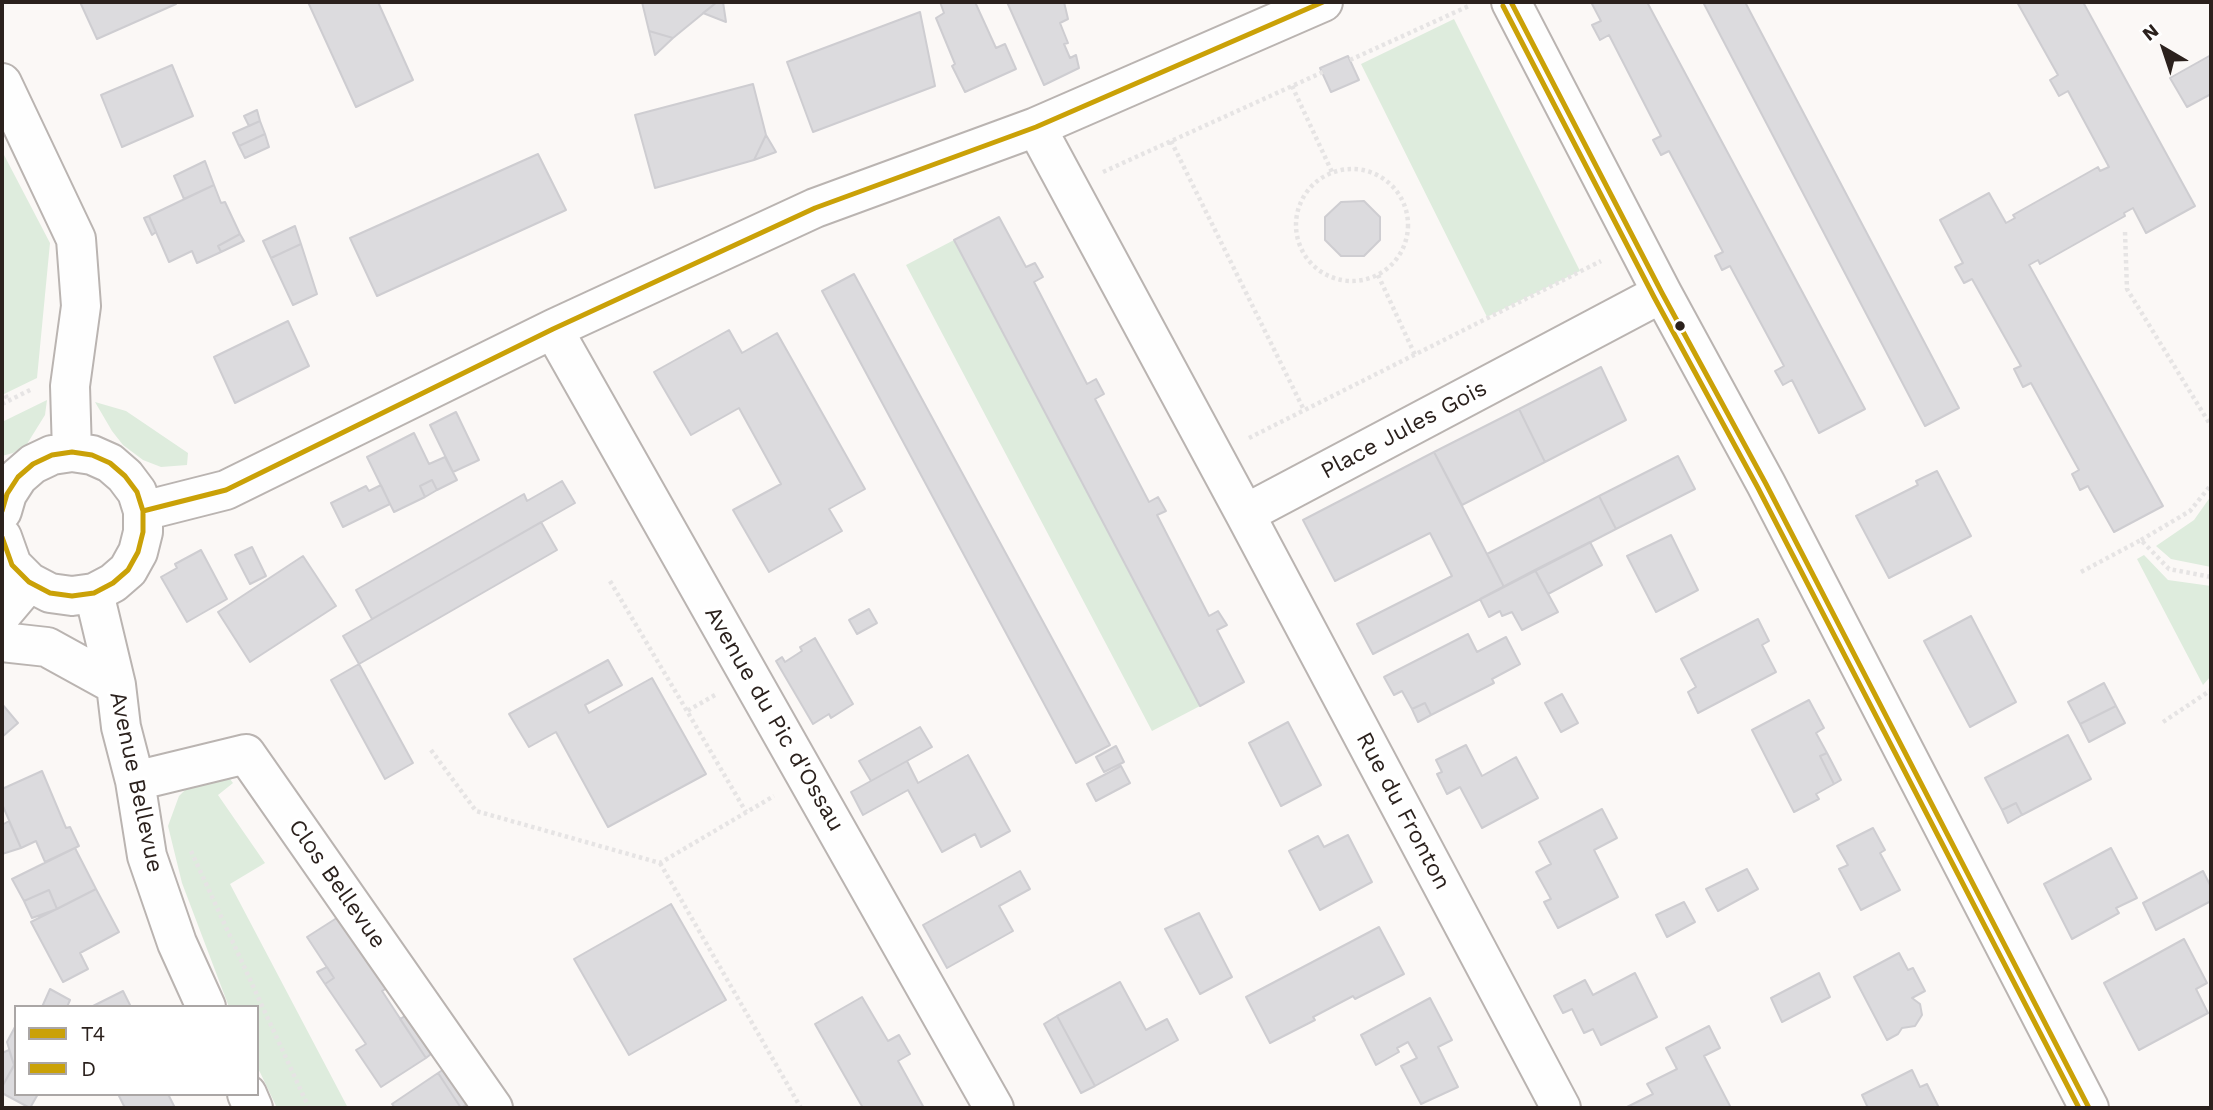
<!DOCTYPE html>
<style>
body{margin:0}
#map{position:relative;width:2213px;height:1110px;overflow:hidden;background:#fbf8f6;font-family:"Work Sans",sans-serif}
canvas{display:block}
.frame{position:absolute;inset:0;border:4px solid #2b211d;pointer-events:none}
.legend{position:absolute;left:14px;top:1005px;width:245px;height:91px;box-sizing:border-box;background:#fff;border:2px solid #aaa6a5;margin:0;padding:9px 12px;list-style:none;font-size:21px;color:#2b211d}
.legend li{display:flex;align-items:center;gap:14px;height:35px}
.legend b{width:35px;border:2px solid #aaa6a5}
.north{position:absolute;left:2129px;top:14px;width:70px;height:70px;-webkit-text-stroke:5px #fff;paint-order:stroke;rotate:321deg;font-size:19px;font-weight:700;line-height:28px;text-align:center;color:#2b211d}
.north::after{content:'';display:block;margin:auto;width:24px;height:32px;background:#2b211d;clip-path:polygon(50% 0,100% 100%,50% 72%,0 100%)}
</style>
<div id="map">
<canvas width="2213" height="1110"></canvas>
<div class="frame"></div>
<ul class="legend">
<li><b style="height:9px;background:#caa107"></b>T4</li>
<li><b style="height:9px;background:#caa107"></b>D</li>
</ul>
<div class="north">N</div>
</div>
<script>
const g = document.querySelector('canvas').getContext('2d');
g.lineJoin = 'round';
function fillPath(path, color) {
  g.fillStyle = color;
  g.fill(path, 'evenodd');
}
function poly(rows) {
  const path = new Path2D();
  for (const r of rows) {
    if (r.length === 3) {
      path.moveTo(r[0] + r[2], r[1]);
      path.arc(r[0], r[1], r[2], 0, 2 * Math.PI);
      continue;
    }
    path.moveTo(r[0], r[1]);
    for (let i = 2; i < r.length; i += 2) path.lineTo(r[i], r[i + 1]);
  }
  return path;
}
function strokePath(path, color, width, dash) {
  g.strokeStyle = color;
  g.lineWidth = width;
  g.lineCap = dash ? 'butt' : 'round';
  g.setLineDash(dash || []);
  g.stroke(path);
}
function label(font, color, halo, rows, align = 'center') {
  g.font = font + ' "Work Sans",sans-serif';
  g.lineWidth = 7;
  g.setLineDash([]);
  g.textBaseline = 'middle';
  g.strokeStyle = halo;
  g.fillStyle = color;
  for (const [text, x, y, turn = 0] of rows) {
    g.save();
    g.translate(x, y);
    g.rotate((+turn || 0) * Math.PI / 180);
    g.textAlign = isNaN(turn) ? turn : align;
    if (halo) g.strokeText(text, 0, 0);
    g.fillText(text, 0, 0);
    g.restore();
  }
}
const green = poly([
 [1454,19,1580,271,1487,317,1361,64],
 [3,153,50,243,37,378,2,395],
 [954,240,1200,706,1152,731,906,265],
 [47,400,45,415,27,444,13,453,2,456,2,422],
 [95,402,126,411,188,453,187,465,161,467,143,460,123,445,112,431],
 [2211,496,2211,567,2171,559,2156,546,2194,520],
 [2144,555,2168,580,2211,586,2211,676,2203,685,2137,559],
 [224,771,233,783,218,795,265,863,230,884,348,1108,277,1108,257,1066,257,1007,229,1007,182,883,168,826,179,796,185,790]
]);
const building = poly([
 [80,2,174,2,176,4,97,39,80,2],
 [308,2,378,2,413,80,356,107,308,2],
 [642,2,717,2,673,38,649,31,642,2],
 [717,2,723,2,726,22,703,13,717,2],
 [940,2,975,2,996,48,1005,44,1016,69,965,92,952,66,955,64,936,18,944,13,940,2],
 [1007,2,1064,2,1068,19,1060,23,1068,43,1064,44,1070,58,1076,55,1079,68,1044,85,1007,2],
 [1591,2,1647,2,1865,409,1819,433,1792,380,1783,385,1775,371,1784,366,1730,266,1722,270,1715,256,1723,252,1669,151,1661,155,1653,140,1661,136,1609,35,1600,40,1592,25,1601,21,1591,2],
 [1703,2,1745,2,1959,408,1925,426,1703,2],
 [2017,2,2083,2,2195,206,2146,233,2133,208,2124,213,2125,216,2040,264,2038,260,2029,265,2163,506,2114,532,2088,486,2080,490,2072,474,2079,470,2031,383,2023,387,2014,369,2021,366,1972,279,1964,283,1955,267,1963,263,1940,220,1989,193,2006,223,2015,218,2013,215,2098,167,2100,171,2109,167,2068,91,2059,96,2050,80,2058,75,2017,2],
 [920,12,935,86,813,132,787,62,920,12],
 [649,31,673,38,655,55,649,31],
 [2211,55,2211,94,2187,107,2170,78,2211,55],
 [1348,56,1359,80,1331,92,1320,68,1348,56],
 [172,65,193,116,122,147,101,95,172,65],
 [753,84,766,135,754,160,655,188,635,115,753,84],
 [257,110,260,121,249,126,244,116,257,110],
 [260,121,265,134,239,146,233,133,260,121],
 [265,134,269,147,245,158,239,146,265,134],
 [766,135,776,152,754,160,766,135],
 [538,154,566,210,377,296,350,238,538,154],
 [205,161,214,185,184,199,174,176,205,161],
 [214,185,221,203,225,202,240,234,218,246,221,252,197,263,192,251,169,262,149,216,214,185],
 [1364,201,1380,217,1380,240,1364,256,1341,256,1325,240,1325,217,1341,202,1364,201],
 [149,216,156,232,152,235,144,218,149,216],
 [999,217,1026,267,1035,263,1043,277,1034,282,1087,384,1096,379,1104,394,1095,399,1149,502,1158,497,1166,511,1157,515,1209,616,1218,611,1227,625,1217,630,1244,682,1200,706,954,240,999,217],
 [295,226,301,244,271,258,263,241,295,226],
 [240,234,244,241,221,252,218,246,240,234],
 [301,244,317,294,293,305,271,258,301,244],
 [854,274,1110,745,1076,763,822,291,854,274],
 [288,321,309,366,235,403,214,357,288,321],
 [729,330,742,353,777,333,865,489,829,509,842,531,769,572,733,510,781,484,739,408,691,435,654,372,729,330],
 [1601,367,1626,420,1545,462,1519,409,1601,367],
 [1519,409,1545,462,1462,505,1434,452,1519,409],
 [456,412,479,460,453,472,430,425,456,412],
 [414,433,429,464,445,457,457,480,437,490,432,480,420,486,425,497,394,512,367,457,414,433],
 [1434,452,1504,587,1373,654,1357,624,1452,576,1430,533,1335,581,1303,520,1434,452],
 [1678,456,1695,489,1616,529,1599,496,1678,456],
 [1937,471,1971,536,1889,578,1856,516,1918,485,1916,481,1937,471],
 [432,480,437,490,425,497,420,486,432,480],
 [562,481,575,503,372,619,356,590,524,494,527,501,562,481],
 [381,485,390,504,343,527,331,503,366,486,369,491,381,485],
 [1599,496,1616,529,1504,587,1487,554,1599,496],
 [541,522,557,550,359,664,343,636,541,522],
 [1671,535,1698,590,1656,612,1627,556,1671,535],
 [1590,542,1602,565,1548,594,1535,570,1590,542],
 [252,547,266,576,250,584,235,555,252,547],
 [201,550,227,599,187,622,161,577,177,568,175,564,201,550],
 [303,556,336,606,250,662,218,612,303,556],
 [1535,570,1558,612,1522,630,1512,612,1502,616,1500,611,1489,617,1480,599,1535,570],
 [869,609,877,623,857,634,849,620,869,609],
 [1971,616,2016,702,1970,727,1924,641,1971,616],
 [1758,619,1769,641,1762,645,1776,672,1698,713,1688,692,1696,687,1681,659,1758,619],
 [1468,634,1477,652,1506,637,1520,664,1492,679,1494,683,1431,715,1425,703,1412,709,1402,691,1394,695,1384,677,1468,634],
 [815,638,853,704,831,718,829,714,813,724,776,661,782,657,785,662,802,651,800,647,815,638],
 [608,660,622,685,585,705,589,713,652,678,706,774,608,827,556,732,529,747,509,714,608,660],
 [359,664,413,763,385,779,331,680,359,664],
 [2104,683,2116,706,2080,724,2068,702,2104,683],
 [1562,694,1578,723,1561,732,1545,703,1562,694],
 [1809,700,1824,728,1816,733,1827,753,1820,756,1834,784,1816,794,1819,799,1794,812,1752,730,1809,700],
 [1425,703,1431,715,1418,722,1412,709,1425,703],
 [2,704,18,723,2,737,2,704],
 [2116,706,2125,723,2089,742,2080,724,2116,706],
 [1288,722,1321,785,1281,806,1249,743,1288,722],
 [920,727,932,747,871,781,859,761,920,727],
 [2068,735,2091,779,2022,815,2016,803,2002,810,1985,778,2068,735],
 [1466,745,1482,776,1516,757,1538,798,1482,828,1460,787,1447,794,1437,774,1442,772,1436,760,1466,745],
 [1116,746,1124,762,1104,772,1096,757,1116,746],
 [1827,753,1841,780,1834,784,1820,756,1827,753],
 [968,755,1010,831,981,847,975,834,942,852,908,790,863,815,851,792,907,761,918,783,968,755],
 [1121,766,1130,783,1096,801,1087,784,1121,766],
 [42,771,66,828,70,827,79,846,45,862,36,841,21,848,2,804,2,789,42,771],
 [2016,803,2022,815,2008,823,2002,810,2016,803],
 [1602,809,1617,838,1594,850,1618,897,1558,928,1544,902,1551,899,1536,872,1551,864,1539,842,1602,809],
 [9,821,21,848,2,854,2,825,9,821],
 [1873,828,1885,850,1880,853,1900,890,1861,910,1839,869,1848,865,1837,846,1873,828],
 [1348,835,1372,882,1320,910,1289,851,1318,836,1324,847,1348,835],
 [75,848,96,889,57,909,49,890,24,901,12,879,75,848],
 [2111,848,2137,898,2116,908,2119,913,2072,939,2044,884,2111,848],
 [1747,869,1758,889,1718,911,1706,889,1747,869],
 [1020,871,1030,889,999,906,1013,931,947,968,923,925,1020,871],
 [2203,871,2211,887,2211,901,2156,930,2143,903,2203,871],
 [96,889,119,932,80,953,88,969,63,982,31,922,96,889],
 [49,890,57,909,32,918,24,901,49,890],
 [1684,902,1695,922,1667,937,1656,915,1684,902],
 [671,904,726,1000,629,1055,574,959,671,904],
 [1199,913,1232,977,1200,994,1165,929,1199,913],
 [343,914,391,986,382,991,426,1058,381,1087,356,1050,366,1044,325,984,334,978,307,937,343,914],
 [1379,927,1404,974,1355,999,1353,996,1313,1017,1315,1020,1270,1043,1246,997,1379,927],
 [2184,939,2207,983,2196,989,2208,1013,2139,1050,2104,983,2184,939],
 [1899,953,1908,970,1913,968,1925,991,1912,998,1920,1004,1922,1015,1915,1026,1902,1028,1898,1034,1887,1040,1854,977,1899,953],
 [327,967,334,978,325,984,317,972,327,967],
 [1635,973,1657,1017,1601,1045,1593,1029,1584,1033,1572,1009,1563,1013,1554,996,1585,980,1593,995,1635,973],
 [1819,973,1830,997,1782,1022,1771,998,1819,973],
 [1120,982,1146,1030,1167,1019,1178,1040,1095,1086,1057,1016,1120,982],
 [50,989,70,1000,67,1007,42,1007,50,989],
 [123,991,131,1007,91,1007,123,991],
 [862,997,888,1041,899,1035,910,1054,898,1061,924,1108,863,1108,815,1024,862,997],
 [1430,998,1452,1040,1438,1047,1458,1087,1421,1104,1401,1066,1417,1058,1408,1042,1397,1048,1399,1052,1376,1065,1361,1035,1430,998],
 [405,1016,431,1054,426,1058,400,1019,405,1016],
 [1057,1016,1095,1086,1081,1093,1044,1024,1057,1016],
 [16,1025,16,1062,14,1065,7,1042,16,1025],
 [1709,1026,1720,1048,1704,1056,1731,1108,1625,1108,1653,1094,1647,1084,1677,1069,1666,1048,1709,1026],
 [9,1050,14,1065,2,1087,2,1053,9,1050],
 [16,1062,16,1094,38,1094,30,1108,2,1093,2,1087,16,1062],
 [444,1069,467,1104,461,1108,438,1073,444,1069],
 [1912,1070,1920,1087,1927,1084,1939,1108,1868,1108,1862,1095,1912,1070],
 [438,1073,461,1108,395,1108,392,1104,438,1073],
 [118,1094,168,1094,175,1108,125,1108,118,1094]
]);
const path = poly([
 [1350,60,1471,5],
 [1292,86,1332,172],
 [1171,141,1304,410],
 [1352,225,56],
 [1103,172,1323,72],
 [2125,232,2127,289,2211,426],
 [1378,275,1415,355],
 [2,389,8,400],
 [2,404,32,389],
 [1249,438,1601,261],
 [2141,540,2190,511,2211,485],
 [2081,572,2141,540,2169,569,2211,577],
 [610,581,687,711],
 [715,695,687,711,746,812],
 [2163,722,2211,690],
 [431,750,476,811,660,863,774,796],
 [191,851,309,1108],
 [660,863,801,1108]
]);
const minor = poly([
 [1511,2,1662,293,1766,484,2089,1108],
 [2,83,76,239,81,306,70,386,72,452],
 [1036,127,1245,514,1561,1108],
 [553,329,994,1108],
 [2,511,7,494,18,477,33,464,52,455,72,452,92,455,110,463,125,476,137,492,143,511,143,532,138,552,128,570,113,583,94,593,72,596,50,593,29,582,12,565,2,537],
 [143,511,226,490,553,329,815,208,1036,127,1323,2],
 [1245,514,1662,293],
 [94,593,116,685,121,727,135,781,147,856,177,943,206,1007],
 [2,614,29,582],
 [2,642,47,647,116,685],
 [135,781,246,754,493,1108],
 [247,1094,253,1108]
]);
const bus1 = poly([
 [1511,2,1662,293,1766,484,2089,1108],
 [2,511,7,494,18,477,33,464,52,455,72,452,92,455,110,463,125,476,137,492,143,511,143,532,138,552,128,570,113,583,94,593,72,596,50,593,29,582,12,565,2,537],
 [143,511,226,490,553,329,815,208,1036,127,1323,2]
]);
const bus2 = poly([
 [1503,6,1654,297,1758,488,2079,1108]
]);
const markers = [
 [1680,326,6,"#2b211d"]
];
const streetNames = [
 ["Place Jules Gois",1404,430,-28],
 ["Avenue du Pic d'Ossau",774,719,60],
 ["Avenue Bellevue",136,782,78],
 ["Rue du Fronton",1403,811,62],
 ["Clos Bellevue",337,884,55]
];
fillPath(green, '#deecdd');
fillPath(building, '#dcdbde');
strokePath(building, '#cecdd1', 2);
strokePath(minor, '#bab4b1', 42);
strokePath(path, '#e6e4e4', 4.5, [3.5, 3.5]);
strokePath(minor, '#fefefe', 38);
strokePath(bus1, '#caa107', 5);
strokePath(bus2, '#caa107', 5);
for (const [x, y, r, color] of markers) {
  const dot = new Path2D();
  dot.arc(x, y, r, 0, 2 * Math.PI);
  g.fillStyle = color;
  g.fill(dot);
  strokePath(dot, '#fff', 2.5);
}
label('23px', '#2b211d', '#fff', streetNames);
</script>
